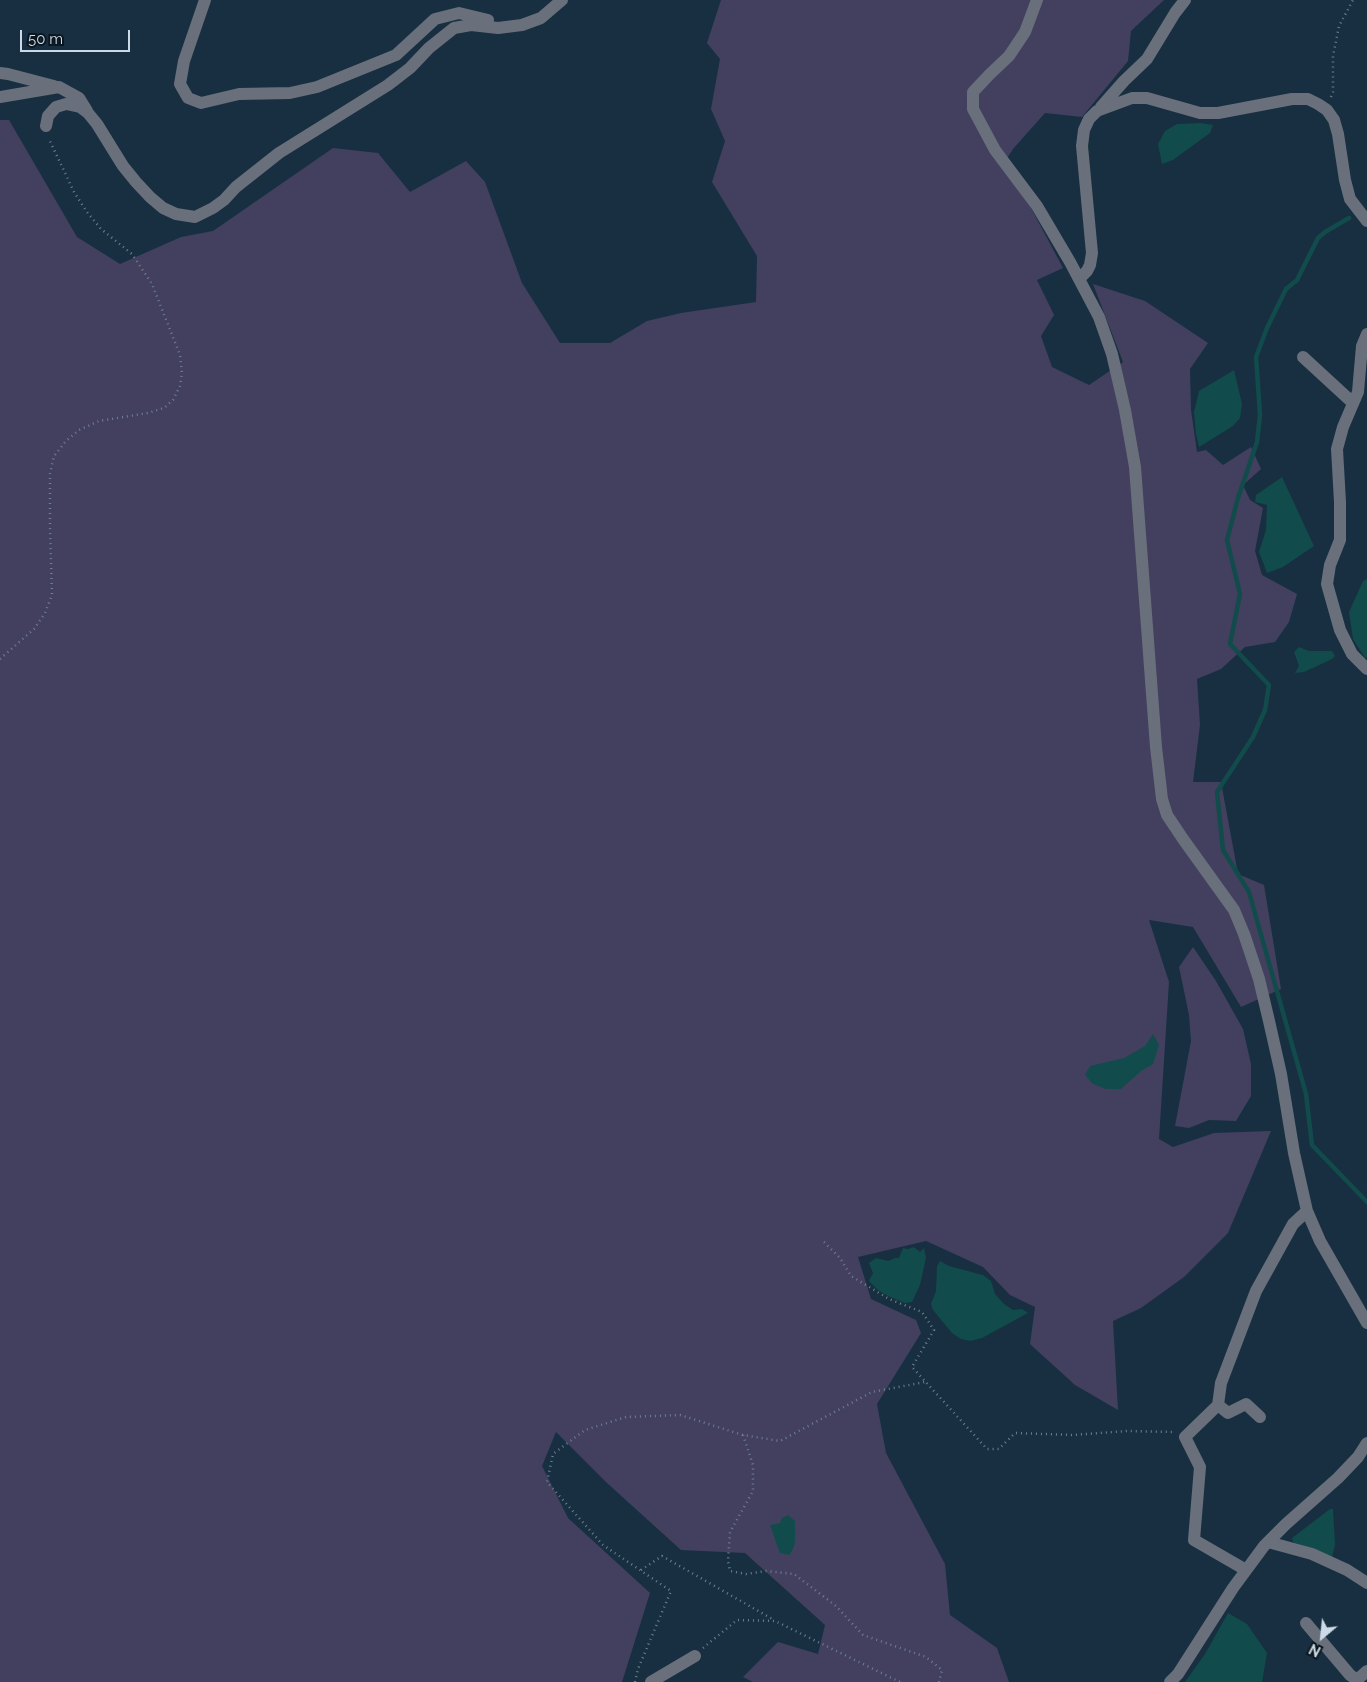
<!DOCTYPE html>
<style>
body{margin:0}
#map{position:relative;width:1367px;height:1682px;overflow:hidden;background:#172f41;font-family:Raleway,sans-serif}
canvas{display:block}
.north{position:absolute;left:1297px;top:1612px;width:50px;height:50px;-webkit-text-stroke:4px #0c161e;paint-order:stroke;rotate:208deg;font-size:14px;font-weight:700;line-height:20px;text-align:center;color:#cbdae6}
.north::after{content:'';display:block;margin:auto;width:18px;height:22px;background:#cbdae6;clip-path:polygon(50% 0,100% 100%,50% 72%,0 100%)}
.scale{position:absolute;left:20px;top:30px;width:110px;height:22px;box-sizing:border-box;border:2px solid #cbdae6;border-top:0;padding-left:6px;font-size:15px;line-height:18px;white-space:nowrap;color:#cbdae6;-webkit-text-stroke:4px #0c161e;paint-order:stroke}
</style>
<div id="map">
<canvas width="1367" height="1682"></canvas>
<div class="north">N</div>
<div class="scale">50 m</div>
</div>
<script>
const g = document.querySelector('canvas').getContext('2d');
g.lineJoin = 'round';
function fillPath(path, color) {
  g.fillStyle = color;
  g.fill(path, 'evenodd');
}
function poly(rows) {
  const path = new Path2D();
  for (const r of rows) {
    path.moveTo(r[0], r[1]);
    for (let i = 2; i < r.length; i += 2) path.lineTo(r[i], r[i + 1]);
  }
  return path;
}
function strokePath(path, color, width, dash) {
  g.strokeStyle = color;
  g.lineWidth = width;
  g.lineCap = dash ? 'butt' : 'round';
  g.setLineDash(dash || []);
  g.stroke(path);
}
const green = poly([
 [721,0,1164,0,1131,31,1128,61,1082,117,1045,113,1013,149,1002,166,1031,208,1063,268,1037,280,1054,315,1041,336,1052,367,1089,385,1123,362,1093,284,1145,301,1208,343,1190,369,1191,410,1197,452,1206,450,1223,465,1251,447,1261,469,1243,485,1250,500,1263,508,1255,551,1262,575,1297,594,1289,622,1275,642,1245,647,1221,669,1197,679,1200,725,1193,782,1221,782,1238,874,1264,885,1281,989,1241,1007,1193,927,1149,920,1169,982,1159,1139,1173,1147,1214,1133,1271,1131,1228,1233,1184,1277,1141,1308,1113,1321,1118,1410,1075,1385,1030,1344,1035,1307,1010,1295,983,1267,926,1241,858,1257,871,1299,916,1320,921,1333,877,1404,886,1453,945,1564,950,1615,997,1648,1009,1682,753,1682,743,1677,778,1642,818,1654,825,1625,745,1553,681,1550,607,1483,556,1432,542,1466,568,1518,650,1593,622,1682,0,1682,0,120,9,120,77,237,120,264,181,237,213,231,333,148,378,153,410,192,466,161,485,182,522,283,560,343,610,343,647,321,681,313,756,302,757,256,712,182,725,141,711,109,720,59,707,43],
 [1193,947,1216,981,1243,1029,1251,1064,1251,1096,1236,1121,1209,1120,1189,1128,1175,1126,1191,1041,1189,1015,1179,967]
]);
const water = poly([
 [1201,123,1213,125,1210,133,1173,160,1162,164,1158,144,1165,131,1177,124],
 [1234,370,1242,404,1240,418,1233,426,1199,447,1196,434,1194,412,1199,391],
 [1282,477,1314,546,1283,567,1267,573,1259,552,1266,530,1267,505,1255,502,1256,495],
 [1367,579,1367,657,1365,658,1353,639,1349,612,1363,581],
 [1299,647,1309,651,1332,651,1335,656,1332,659,1315,667,1304,672,1295,673,1299,666,1294,652],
 [1153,1034,1159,1045,1153,1064,1141,1071,1121,1089,1106,1089,1093,1084,1085,1075,1090,1066,1124,1058,1145,1046],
 [914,1247,920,1252,924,1248,926,1258,920,1285,912,1302,905,1303,888,1296,878,1290,869,1281,873,1273,869,1263,876,1258,888,1261,895,1258,899,1258,903,1248,908,1249],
 [940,1261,949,1266,983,1275,991,1281,995,1294,1004,1304,1013,1310,1022,1309,1028,1313,982,1338,970,1341,961,1339,952,1333,933,1310,931,1304,936,1291,937,1266],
 [1330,1509,1333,1509,1335,1545,1332,1557,1293,1542,1292,1538],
 [788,1515,795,1521,795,1543,793,1549,789,1555,780,1553,770,1525,780,1523,782,1518],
 [1228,1613,1247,1624,1267,1653,1262,1682,1185,1682,1205,1654]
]);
const stream = poly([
 [1349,218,1325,232,1318,238,1297,280,1286,289,1267,328,1256,357,1260,415,1257,442,1238,498,1227,540,1240,594,1230,644,1269,685,1265,710,1253,737,1217,792,1223,850,1249,892,1306,1094,1312,1145,1367,1202]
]);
const path = poly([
 [1331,97,1333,92,1333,56,1339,26,1353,0],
 [0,659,34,629,45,613,52,595,50,527,50,474,54,456,66,441,79,430,99,421,148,413,164,408,173,400,180,386,182,373,180,355,152,284,132,254,101,229,87,212,74,192,49,139],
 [824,1242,840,1258,851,1276,889,1299,922,1312,934,1330,912,1367,987,1449,999,1449,1015,1433,1073,1435,1127,1431,1174,1432],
 [743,1435,753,1465,753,1491,730,1532,728,1561,730,1571,746,1574,766,1571,794,1574,836,1606,863,1635,926,1657,942,1670,939,1682],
 [641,1570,662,1556,774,1620],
 [703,1648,737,1620,775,1621,900,1682],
 [635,1682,638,1669,671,1591,603,1545,547,1482,553,1454,585,1430,626,1417,680,1415,743,1435,780,1441,872,1392,925,1382]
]);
const minor = poly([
 [205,0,184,61,180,84,188,98,201,103,239,94,290,93,317,87,396,55,435,19,459,13,488,20],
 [1037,0,1025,32,1009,56,990,74,973,92,973,109,995,150,1037,206,1070,262,1099,317,1112,354,1125,410,1135,467,1156,747,1162,799,1167,815,1183,839,1234,910,1244,934,1259,979,1269,1021,1281,1074,1294,1153,1307,1211,1320,1241,1367,1323],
 [0,73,8,74,54,86],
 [0,97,59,87,79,98,87,111],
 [1101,107,1124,81,1147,59,1175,13,1185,0],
 [46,126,48,116,56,107,66,104,80,107,88,113,97,124,123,166,136,182,150,197,163,208,176,214,195,217,213,208,224,200,236,187,279,153,388,85,410,68,429,48,454,28,471,25,498,28,522,25,541,18,562,0],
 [1079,279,1087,271,1090,265,1092,253,1082,146,1084,130,1089,119,1097,111,1132,98,1147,98,1200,113,1218,113,1292,99,1308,99,1318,104,1327,110,1334,120,1338,134,1345,180,1350,199,1367,221],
 [1367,334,1362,346,1358,392,1343,427,1337,449,1340,502,1340,540,1330,565,1327,584,1340,630,1352,654,1367,669],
 [1303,357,1353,403],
 [1218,1405,1228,1413,1246,1404,1260,1417],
 [1268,1542,1312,1554,1347,1570,1367,1583],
 [1246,1570,1194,1540,1200,1467,1185,1437,1218,1405,1221,1383,1256,1291,1293,1224,1307,1211],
 [1306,1623,1350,1675,1357,1680,1367,1671],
 [651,1682,695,1656],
 [1170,1682,1178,1674,1233,1588,1264,1546,1286,1524,1338,1478,1358,1457,1367,1443]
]);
fillPath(green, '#42405e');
fillPath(water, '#124b4c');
strokePath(stream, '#124b4c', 4.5);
strokePath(path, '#6d808f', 2.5, [1, 4]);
strokePath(minor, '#696f7b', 12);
</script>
